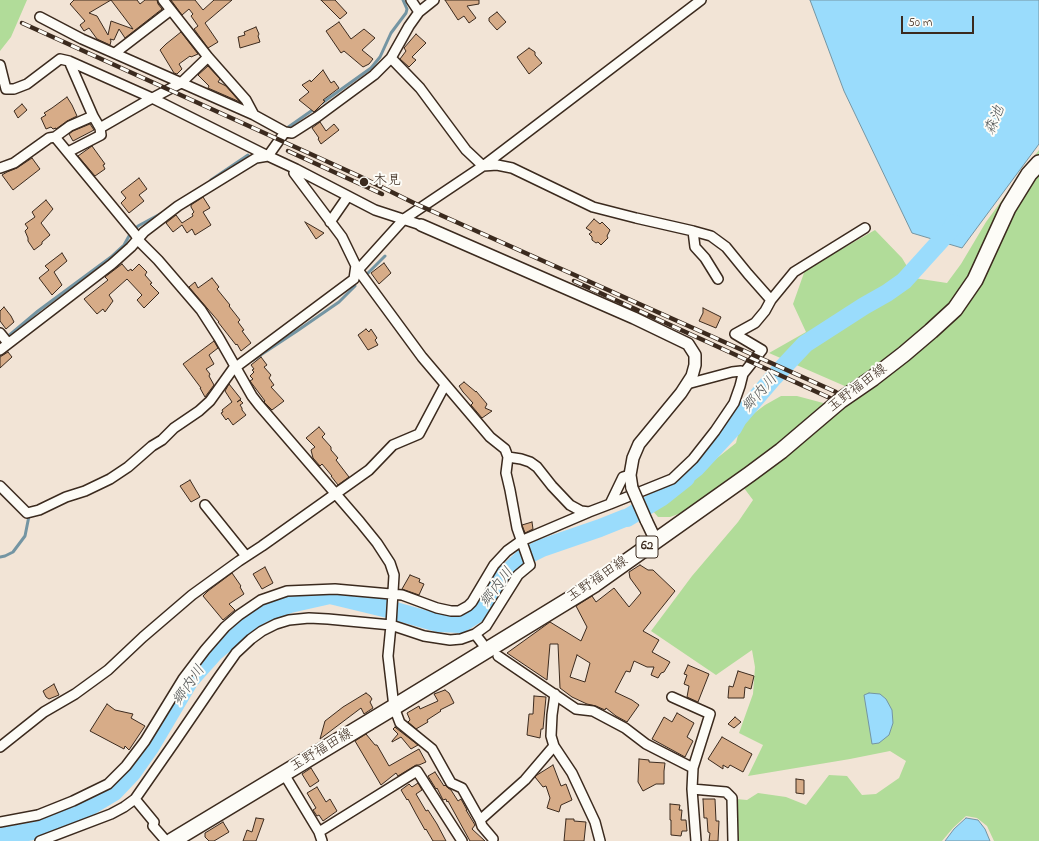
<!DOCTYPE html>
<meta charset="utf-8">
<style>
body{margin:0}
#map{position:relative;width:1039px;height:841px;overflow:hidden;background:#f2e4d6;font-family:"Indie Flower",sans-serif}
canvas{display:block}
.scale{position:absolute;left:901px;top:16px;width:73px;height:18px;box-sizing:border-box;border:2px solid #3b2a1e;border-top:0;padding-left:5px;font-size:12px;line-height:14px;white-space:nowrap;color:#3b2a1e;-webkit-text-stroke:3px #fdfcf7;paint-order:stroke}
</style>
<div id="map">
<canvas width="1039" height="841"></canvas>
<div class="scale">50 m</div>
</div>
<script>
const g = document.querySelector('canvas').getContext('2d');
g.lineJoin = 'round';
function fillPath(path, color) {
  g.fillStyle = color;
  g.fill(path, 'evenodd');
}
function poly(rows) {
  const path = new Path2D();
  for (const r of rows) {
    path.moveTo(r[0], r[1]);
    for (let i = 2; i < r.length; i += 2) path.lineTo(r[i], r[i + 1]);
  }
  return path;
}
function strokePath(path, color, width, dash) {
  g.strokeStyle = color;
  g.lineWidth = width;
  g.lineCap = dash ? 'butt' : 'round';
  g.setLineDash(dash || []);
  g.stroke(path);
}
function label(font, color, halo, rows, align = 'center') {
  g.font = font + ' "Indie Flower","Klee One",sans-serif';
  g.lineWidth = 4;
  g.setLineDash([]);
  g.textBaseline = 'middle';
  g.strokeStyle = halo;
  g.fillStyle = color;
  for (const [text, x, y, turn = 0] of rows) {
    g.save();
    g.translate(x, y);
    g.rotate((+turn || 0) * Math.PI / 180);
    g.textAlign = isNaN(turn) ? turn : align;
    if (halo) g.strokeText(text, 0, 0);
    g.fillText(text, 0, 0);
    g.restore();
  }
}
const green = poly([
 [0,0,27,0,11,37,0,51],
 [1039,150,1039,841,994,841,987,826,977,818,966,816,953,828,942,841,738,841,736,799,747,800,758,793,786,797,806,805,829,775,847,776,862,795,876,794,899,778,906,761,890,751,850,759,748,776,763,745,739,733,753,694,755,667,752,650,716,675,651,631,692,576,738,522,753,500,744,488,734,476,681,513,670,517,658,517,652,510,736,443,740,427,749,417,765,405,781,396,797,396,827,404,847,387,769,353,806,332,793,304,805,270,875,230,902,258,914,278,947,283,961,264,986,222]
]);
const water = poly([
 [810,0,1039,0,1039,144,962,248,912,233,844,91,810,0],
 [869,693,880,694,886,699,892,710,893,723,889,735,879,743,872,744,864,695,869,693],
 [966,818,978,820,985,829,990,841,945,841,954,829,966,818]
]);
const stream = poly([
 [322,103,371,68,380,57,391,33,406,13,407,9,403,0],
 [287,128,314,109],
 [211,180,248,155],
 [368,273,385,256],
 [0,343,38,311,111,257,124,245,129,236,138,226,162,213],
 [253,360,297,331,339,302,355,286],
 [0,557,5,556,13,552,25,536,29,516,31,515]
]);
const river = poly([
 [0,837,39,830,79,813,114,792,132,773,151,746,190,680,215,652,247,625,262,614,290,604,330,595,388,609,438,623,461,624,480,612,504,576,524,557,542,548,600,528,625,518,627,518,662,497,686,478,687,475,696,468,733,428,738,419,774,377,805,344,864,306,887,293,904,281,952,228,954,223]
]);
const building = poly([
 [74,0,137,0,140,4,145,0,157,0,158,4,162,9,125,38,119,29,114,40,110,39,111,41,110,45,97,39,89,28,84,31,80,25,85,21,70,4,74,0],
 [111,0,133,29,111,21,108,35,97,16,89,13,111,0],
 [171,0,195,0,203,10,214,0,232,0,205,23,218,42,208,48,194,29,198,26,191,16,193,14,189,9,182,15,171,0],
 [321,0,335,0,347,13,340,19,321,0],
 [445,0,479,0,479,4,467,6,476,18,469,23,464,16,458,20,445,0],
 [497,12,506,22,497,30,489,21,489,18,497,12],
 [339,22,351,39,364,29,375,38,362,50,373,59,369,64,363,67,344,51,341,53,326,31,339,22],
 [256,27,259,34,258,36,260,42,240,48,238,37,245,35,244,32,256,27],
 [181,32,198,54,191,57,190,56,179,64,182,69,177,74,174,73,160,50,166,44,181,32],
 [416,34,426,43,412,57,416,60,409,67,400,59,406,51,404,48,416,34],
 [529,48,535,52,535,55,542,63,529,74,517,57,529,48],
 [208,66,220,79,218,82,226,86,240,102,208,88,209,86,198,75,208,66],
 [323,70,331,83,334,81,339,88,323,100,325,101,314,112,299,100,309,92,302,85,310,80,311,82,323,70],
 [67,97,72,105,77,116,67,121,56,129,56,128,53,129,51,127,46,129,41,118,46,115,44,113,52,108,67,97],
 [22,104,27,110,18,118,14,111,22,104],
 [320,122,326,131,334,124,339,130,321,144,318,139,319,138,312,128,320,122],
 [90,124,94,130,73,141,69,134,73,131,90,124],
 [92,146,105,164,103,165,105,169,95,176,78,156,92,146],
 [32,158,40,169,13,190,2,175,7,172,17,168,32,158],
 [139,178,147,189,139,195,144,201,129,213,121,203,126,198,121,192,139,178],
 [203,197,210,208,203,212,211,225,195,235,192,229,187,233,182,225,173,232,166,223,176,215,182,223,193,216,192,214,194,212,191,207,191,205,203,197],
 [46,200,53,209,41,223,50,235,42,242,42,244,34,250,28,241,28,238,25,231,28,228,25,224,35,217,32,212,46,200],
 [594,219,600,224,602,222,610,230,607,236,608,238,601,245,598,242,596,243,592,240,592,237,589,234,592,232,586,228,594,219],
 [305,222,324,233,316,239,305,222],
 [62,253,67,261,54,272,62,285,52,295,39,278,49,270,45,266,62,253],
 [384,263,391,273,379,284,371,273,384,263],
 [122,264,128,271,131,269,132,271,139,264,147,272,145,275,152,283,150,284,159,293,144,308,137,300,142,295,127,279,109,295,113,301,105,312,103,309,97,314,84,299,108,280,105,277,122,264],
 [212,278,219,287,217,289,230,305,229,306,240,320,238,322,244,330,242,331,251,343,241,351,237,344,236,345,218,322,219,322,189,287,195,282,198,288,212,278],
 [4,307,11,316,14,322,6,329,0,321,0,311,4,307],
 [703,308,721,317,716,328,699,321,703,313,703,308],
 [366,329,369,332,371,329,377,338,375,340,378,345,368,350,358,335,366,329],
 [214,341,218,348,209,355,214,364,206,369,210,374,209,376,214,385,205,397,200,388,201,388,183,364,214,341],
 [8,352,12,357,0,368,0,357,8,352],
 [261,357,267,365,264,367,271,375,269,378,274,385,271,387,284,401,272,410,264,402,265,401,250,381,253,379,250,376,254,372,252,370,254,369,251,365,261,357],
 [464,382,476,392,476,391,487,404,485,408,492,411,482,418,471,405,473,403,463,392,459,386,464,382],
 [229,384,241,399,237,402,240,400,243,403,240,405,242,408,242,410,246,415,233,425,228,418,226,420,221,413,223,412,222,410,232,402,225,391,229,384],
 [319,427,325,434,322,437,331,447,331,450,338,458,336,460,349,477,338,485,331,476,332,476,322,464,320,466,313,458,311,450,315,447,306,438,319,427],
 [190,480,200,497,191,502,180,486,190,480],
 [532,522,533,529,525,533,522,525,532,522],
 [640,565,648,570,653,570,675,591,643,631,659,640,652,652,670,662,664,672,661,673,658,678,651,675,654,667,647,667,634,661,630,672,626,671,615,692,632,700,639,705,627,722,616,716,606,708,605,710,596,706,587,704,572,697,560,688,558,644,550,644,547,680,507,653,550,622,581,641,587,627,576,606,592,596,596,602,614,588,629,607,641,593,630,578,629,572,640,565],
 [577,655,590,663,585,682,570,677,577,655],
 [265,567,273,583,262,589,253,574,265,567],
 [232,573,241,586,240,587,244,594,229,604,235,610,223,620,203,596,208,591,232,573],
 [410,575,420,579,419,582,424,584,419,595,402,589,410,575],
 [688,665,709,674,698,702,687,697,689,686,684,684,687,675,684,674,688,665],
 [738,671,754,676,751,689,745,687,744,698,728,698,729,686,733,687,738,671],
 [54,684,59,695,49,699,46,697,43,691,54,684],
 [445,690,449,693,454,703,440,710,441,711,427,720,428,722,416,729,408,722,410,720,407,713,419,706,420,709,438,701,434,694,445,690],
 [366,693,370,696,372,699,370,702,373,708,364,714,361,708,320,739,325,721,343,707,366,693],
 [534,696,546,697,543,729,541,729,540,738,527,735,529,714,533,714,534,696],
 [107,704,115,710,133,714,131,718,145,726,129,750,125,746,124,749,90,731,107,704],
 [677,713,694,723,687,737,693,741,685,757,652,739,664,717,672,722,677,713],
 [735,717,741,722,734,728,728,724,735,717],
 [395,727,396,728,418,745,411,749,401,737,392,742,392,741,398,734,393,729,395,727],
 [366,734,375,745,377,745,389,766,419,749,426,762,419,765,416,765,398,776,396,773,381,785,355,741,366,734],
 [722,737,752,754,743,772,730,765,728,768,723,765,723,769,708,759,722,737],
 [639,759,649,760,649,762,665,763,664,771,664,784,656,784,643,791,638,782,639,759],
 [553,765,561,786,566,784,572,800,561,805,559,812,547,808,550,798,546,786,543,787,535,777,537,775,553,765],
 [311,768,319,781,310,787,302,774,311,768],
 [435,772,444,786,445,785,448,788,451,790,458,801,461,799,467,810,466,810,475,825,472,829,485,841,470,841,448,801,447,802,446,799,443,800,437,788,436,789,428,776,435,772],
 [796,779,804,780,804,794,796,793,796,779],
 [418,783,422,790,416,794,426,811,428,810,437,824,446,841,433,841,426,829,425,830,416,814,408,799,407,800,401,790,409,784,412,787,418,783],
 [317,787,326,802,330,799,337,811,323,821,319,815,317,816,313,810,316,808,307,793,317,787],
 [703,799,715,799,716,821,719,821,718,841,709,841,710,833,708,832,707,818,704,818,703,799],
 [670,804,680,805,679,810,682,810,681,820,686,820,687,831,682,831,681,836,671,835,671,820,670,820,670,804],
 [256,818,264,819,256,841,243,841,247,830,252,832,256,818],
 [566,819,574,819,574,821,586,822,584,841,564,841,566,819],
 [223,822,229,832,214,841,209,841,205,837,205,833,223,822]
]);
const minor = poly([
 [163,0,208,57,246,100,254,115,285,132,292,133,317,117,374,75,391,58,409,26,419,12,434,0],
 [411,0,419,12],
 [40,17,82,39,254,115],
 [115,53,171,10],
 [391,58,420,88,466,150,483,166,497,165,512,168,593,207,636,218,693,231,711,236,726,247,748,274,771,300,794,272,865,228],
 [69,61,93,116],
 [0,65,6,89,14,89,27,84,60,59,69,61,152,98,268,156,296,169],
 [55,137,135,234,141,243,158,260,201,310,219,338,252,396,259,405,360,522,377,543,390,563,394,575,391,625,388,656,394,707,400,723,432,749,451,783,462,788,480,820,482,826,493,839],
 [68,152,101,135,100,128],
 [0,168,14,163,49,138,55,137,70,126,93,116,100,128,145,102,181,83,208,57],
 [330,222,348,196],
 [693,231,695,247,705,258,718,279],
 [358,270,404,219,483,166,701,0],
 [0,333,8,343],
 [0,350,112,264,131,247,144,232,178,206,256,158,268,156,285,132],
 [236,367,354,279,356,265],
 [743,374,762,350,735,334,755,323,765,311,771,300],
 [508,457,521,459,530,462,537,467,552,486,570,505,581,511,589,512,610,504,623,477,630,475],
 [0,486,27,513,39,510,66,497,85,491,110,479,128,467,152,446,162,440,174,428,199,411,210,401,235,366],
 [610,504,672,479,693,459,715,431,734,403,740,386,743,374,741,371,732,372,687,384],
 [205,505,246,556],
 [475,634,482,643],
 [498,656,576,709,593,711,625,728,646,744,693,768],
 [555,694,552,715,551,736,554,746,572,773,595,822,600,841],
 [672,697,710,714,693,768,692,789,696,841],
 [0,747,44,712,75,694,108,670,143,637,192,595,239,561,262,546,369,470,393,445,419,434,445,385],
 [284,774,319,832,322,841],
 [692,789,726,792,732,798,733,841],
 [135,799,154,822,153,826,166,841],
 [480,820,525,780,554,746],
 [0,822,38,815,73,801,108,784,126,766,145,741,183,679,205,650,225,627,239,615,261,600,287,591,335,589,402,595,437,608,451,611,459,611,468,606,472,602,494,565,507,551,521,541,589,512],
 [319,832,417,771,462,841],
 [40,841,111,814,124,807,135,799,174,743,219,677,236,653,251,639,262,631,276,624,289,620,309,618,328,619,391,625,424,636,450,640,461,639,475,634,486,626,518,575,530,565,517,528,510,490,506,473,508,457,505,449,490,437,422,357,358,270,342,237,294,173,296,169,375,210,421,225]
]);
const tertiary = poly([
 [421,225,634,318,688,344,695,355,695,365,692,376,681,393,639,444,633,458,630,475,632,488],
 [646,520,656,541]
]);
const primary = poly([
 [172,841,394,707,595,584,750,474,781,451,841,400,873,378,904,354,931,331,955,309,975,280,1008,208,1029,174,1039,163]
]);
const rail = poly([
 [22,23,359,176,416,204,836,392],
 [288,151,382,194],
 [574,281,830,398]
]);
const tertiaryBridge = poly([
 [632,488,646,520]
]);
const markers = [
 [364,182,5,"#3b2a1e"]
];
const shields = [
 [647,547,22]
];
const shieldNames = [
 ["62",647,547]
];
const poiNames = [
 ["木見",373,182]
];
const streetNames = [
 ["玉野福田線",858,389,-37],
 ["玉野福田線",598,580,-34],
 ["玉野福田線",322,751,-31]
];
const waterNames = [
 ["森池",996,121,-68],
 ["郷内川",761,394,-49],
 ["郷内川",498,588,-53],
 ["郷内川",190,686,-55]
];
fillPath(green, '#b1dc99');
fillPath(water, '#9adcfc');
strokePath(water, '#7495a3', 1);
strokePath(stream, '#7495a3', 3);
strokePath(river, '#9adcfc', 18);
fillPath(building, '#d7ac88');
strokePath(building, '#3b2a1e', 1);
strokePath(minor, '#3b2a1e', 12);
strokePath(tertiary, '#3b2a1e', 14);
strokePath(primary, '#3b2a1e', 18);
strokePath(minor, '#fdfcf7', 9);
strokePath(tertiary, '#fdfcf7', 11);
strokePath(primary, '#fdfcf7', 15);
strokePath(rail, '#3b2a1e', 4.5);
strokePath(rail, '#fdfcf7', 3, [9]);
strokePath(tertiaryBridge, '#3b2a1e', 14, []);
strokePath(tertiaryBridge, '#fdfcf7', 11);
for (const [x, y, r, color] of markers) {
  const dot = new Path2D();
  dot.arc(x, y, r, 0, 2 * Math.PI);
  g.fillStyle = color;
  g.fill(dot);
  strokePath(dot, '#fdfcf7', 1.5);
}
for (const [x, y, w] of shields) {
  const box = new Path2D();
  box.roundRect(x - w / 2, y - 11, w, 22, 3);
  g.fillStyle = '#fdfcf7';
  g.fill(box);
  strokePath(box, '#3b2a1e', 1);
}
label('bold 13px', '#3b2a1e', null, shieldNames);
label('14px', '#3b2a1e', '#fdfcf7', poiNames, 'left');
label('14px', '#3b2a1e', '#fdfcf7', streetNames);
label('italic 15px', '#535656', '#fdfcf7', waterNames);
</script>
